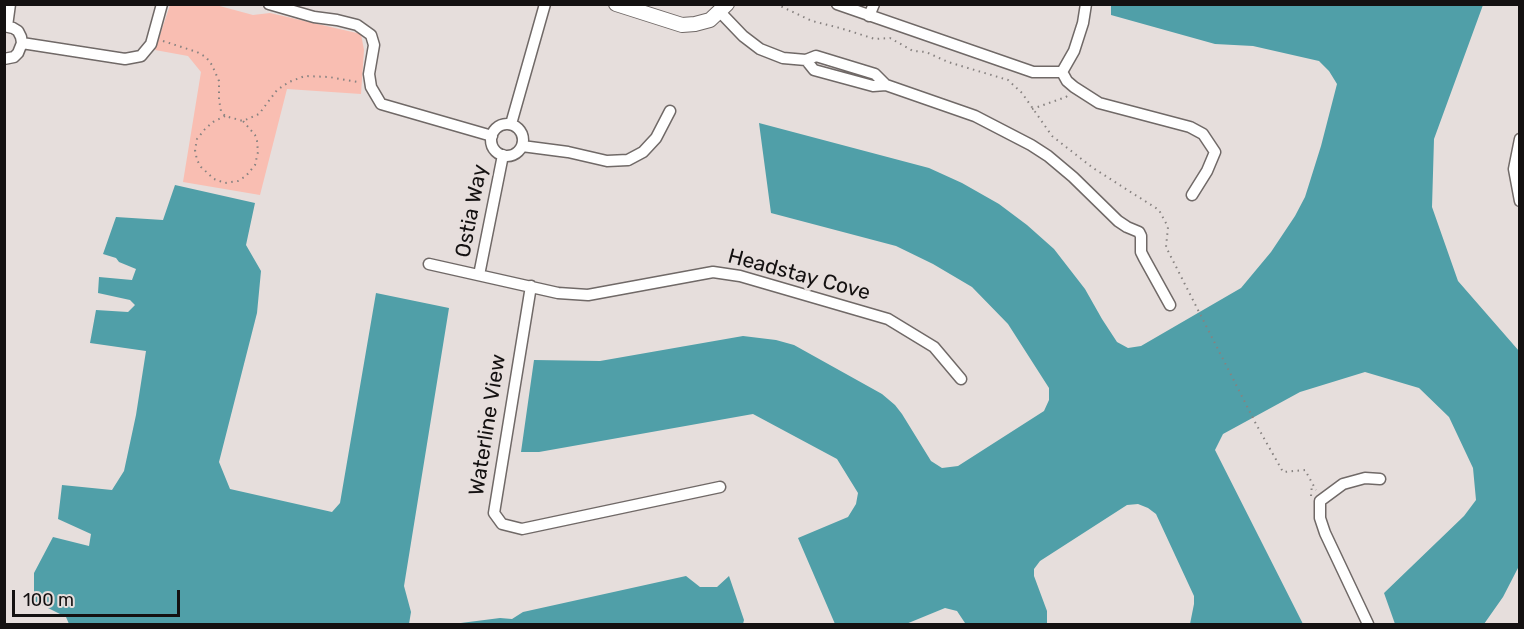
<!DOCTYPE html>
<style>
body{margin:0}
#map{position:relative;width:1524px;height:629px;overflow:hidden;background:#e6dedc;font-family:Rubik,sans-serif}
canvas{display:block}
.frame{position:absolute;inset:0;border:6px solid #141111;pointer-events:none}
.scale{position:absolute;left:12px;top:590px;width:168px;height:27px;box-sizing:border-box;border:3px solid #141111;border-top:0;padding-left:8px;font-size:18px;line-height:21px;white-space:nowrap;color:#141111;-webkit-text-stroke:4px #e6dedc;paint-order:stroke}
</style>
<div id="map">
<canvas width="1524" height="629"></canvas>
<div class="frame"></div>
<div class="scale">100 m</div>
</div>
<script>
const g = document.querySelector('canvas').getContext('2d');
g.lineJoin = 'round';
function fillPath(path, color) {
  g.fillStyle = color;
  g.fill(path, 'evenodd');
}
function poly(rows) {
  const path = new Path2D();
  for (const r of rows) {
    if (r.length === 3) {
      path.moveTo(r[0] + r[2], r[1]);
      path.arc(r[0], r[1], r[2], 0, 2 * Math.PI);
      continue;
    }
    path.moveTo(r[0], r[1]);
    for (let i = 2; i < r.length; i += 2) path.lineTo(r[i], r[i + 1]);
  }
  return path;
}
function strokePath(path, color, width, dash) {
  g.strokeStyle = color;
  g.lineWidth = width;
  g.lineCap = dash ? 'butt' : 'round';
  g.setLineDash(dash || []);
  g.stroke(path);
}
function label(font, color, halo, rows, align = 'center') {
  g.font = font + ' Rubik,sans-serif';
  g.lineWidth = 6;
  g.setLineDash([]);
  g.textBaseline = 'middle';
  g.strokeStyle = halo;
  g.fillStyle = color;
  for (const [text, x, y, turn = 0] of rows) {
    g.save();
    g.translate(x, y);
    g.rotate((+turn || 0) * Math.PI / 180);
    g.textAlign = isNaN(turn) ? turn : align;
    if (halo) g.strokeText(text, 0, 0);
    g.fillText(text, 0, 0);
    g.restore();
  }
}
const green = poly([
 [170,5,216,5,253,15,270,13,361,34,364,50,361,94,287,89,260,195,183,182,201,72,188,56,155,50]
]);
const water = poly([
 [1111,5,1483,5,1434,139,1432,207,1458,281,1519,351,1519,566,1503,597,1484,624,1395,624,1384,593,1464,516,1476,500,1473,468,1449,417,1419,388,1365,372,1300,392,1223,434,1215,450,1303,624,1190,624,1194,604,1194,596,1156,514,1148,508,1138,504,1127,505,1040,561,1034,569,1034,576,1047,611,1047,624,965,623,957,611,945,608,906,624,835,624,798,538,848,517,856,504,858,493,837,459,753,414,539,452,521,452,534,360,600,361,743,336,776,340,794,345,882,394,895,405,902,414,931,461,942,468,958,466,1044,411,1049,400,1049,388,1008,324,972,287,933,264,896,246,771,213,759,123,929,168,962,183,999,204,1027,225,1054,249,1085,289,1102,319,1117,342,1128,348,1141,346,1241,288,1271,252,1295,216,1305,197,1321,146,1337,84,1329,71,1319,61,1253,46,1215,44,1111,15],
 [175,185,255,203,246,245,261,271,257,313,219,462,230,489,332,512,340,503,376,293,449,308,404,586,411,612,409,624,69,624,66,617,34,601,34,573,53,537,89,546,91,534,58,519,62,485,112,490,124,471,136,415,146,351,90,343,96,310,128,312,135,305,130,300,98,293,99,277,132,280,136,269,119,262,116,258,103,254,116,217,163,220],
 [686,576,700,587,717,587,729,576,744,620,743,624,453,624,500,618,512,619,523,612]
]);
const path = poly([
 [776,4,812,21,840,28,875,39,890,38,913,51,926,52,948,62,1008,80,1022,93,1052,136,1093,168,1159,210,1168,227,1166,247,1256,424,1283,472,1305,470,1316,490],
 [163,41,197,52,206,57,212,65,219,81,219,100,221,111,225,116,243,121,259,114,277,90,289,82,305,76,329,77,358,82],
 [1032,109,1066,97,1068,95],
 [225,116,213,122,205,129,197,139,195,150,197,160,201,167,214,179,225,183,238,181,246,176,255,165,258,152,257,141,255,135,243,121],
 [1311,496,1312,484]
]);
const street = poly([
 [269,4,314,17,337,20,357,25,371,35,374,45,369,74,371,87,381,104,492,136],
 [837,4,1033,72,1062,72],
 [720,12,743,36,760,49,783,58,806,60,816,56,875,74,886,85],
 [869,16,874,4],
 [4,26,13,28,18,31,21,37,22,43,18,53,14,57,4,59],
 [7,26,10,4],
 [22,43,125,59,141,56,151,44,162,4],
 [806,60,814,70,873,86,886,85,975,116,1031,145,1048,156,1073,177,1118,221,1127,227,1139,232,1141,236,1141,252,1144,258,1170,305],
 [1062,72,1067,81,1074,87,1099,103,1190,127,1203,134,1215,152,1207,171,1192,195],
 [1062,72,1074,51,1083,23,1086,4],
 [511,124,545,4],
 [507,140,16],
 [1520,139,1514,169,1520,201],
 [522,146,568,152,607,161,628,160,643,152,656,138,670,111],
 [429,264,558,293,588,295,713,272,740,276,888,319,934,347,961,379],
 [479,275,503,155],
 [531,286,494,513,502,524,522,529,720,487],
 [1368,624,1325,533,1320,518,1320,501,1343,484,1365,478,1380,479]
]);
const secondary = poly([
 [616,4,682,25,695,24,710,20,727,4]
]);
const streetNames = [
 ["Ostia Way",472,211,-79],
 ["Headstay Cove",799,275,15],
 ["Waterline View",488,425,-81]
];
fillPath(green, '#f9beb2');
fillPath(water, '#509fa8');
strokePath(street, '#706967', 13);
strokePath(secondary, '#706967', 16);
strokePath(path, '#878280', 2, [1.5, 4.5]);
strokePath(street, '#fff', 10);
strokePath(secondary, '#fff', 14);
label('21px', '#141111', '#e6dedc', streetNames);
</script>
